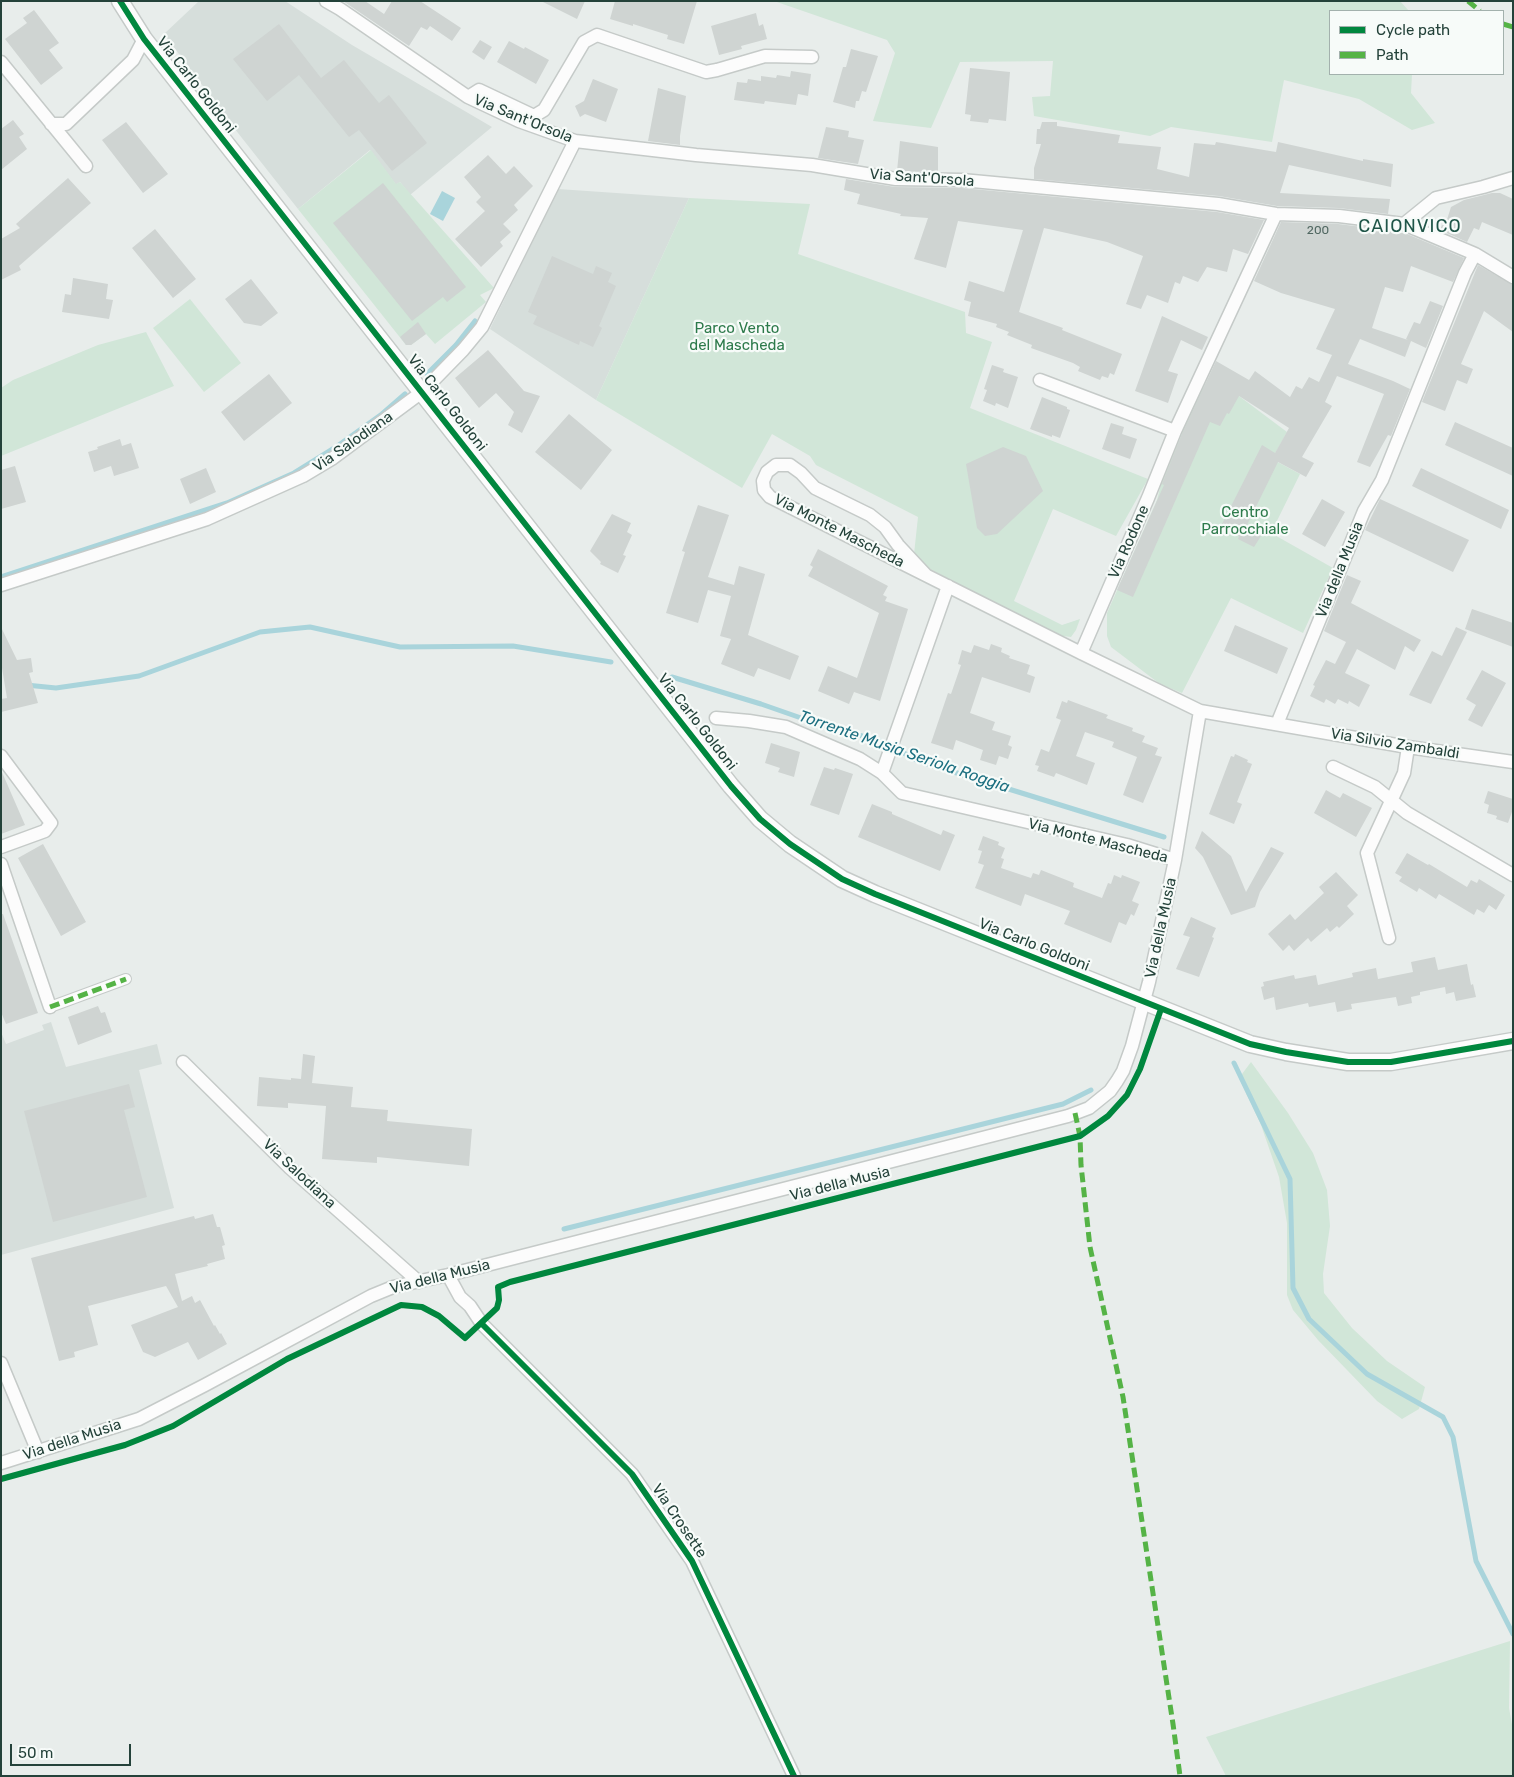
<!DOCTYPE html>
<style>
body{margin:0}
#map{position:relative;width:1514px;height:1777px;overflow:hidden;background:#e8edeb;font-family:Rubik,sans-serif}
canvas{display:block}
.frame{position:absolute;inset:0;border:2px solid #24423a;pointer-events:none}
.legend{position:absolute;left:1329px;top:10px;width:175px;height:65px;box-sizing:border-box;background:#f7fbf9;border:1px solid #a3b1ad;margin:0;padding:6px 9px;list-style:none;font-size:15px;color:#24423a}
.legend li{display:flex;align-items:center;gap:10px;height:25px}
.legend b{width:25px;border:1px solid #a3b1ad}
.scale{position:absolute;left:10px;top:1744px;width:121px;height:22px;box-sizing:border-box;border:2px solid #24423a;border-top:0;padding-left:6px;font-size:15px;line-height:18px;white-space:nowrap;color:#24423a;-webkit-text-stroke:4px #f7fbf9;paint-order:stroke}
</style>
<div id="map">
<canvas width="1514" height="1777"></canvas>
<div class="frame"></div>
<ul class="legend">
<li><b style="height:6px;background:#00873e"></b>Cycle path</li>
<li><b style="height:6px;background:#55b346"></b>Path</li>
</ul>
<div class="scale">50 m</div>
</div>
<script>
const g = document.querySelector('canvas').getContext('2d');
g.lineJoin = 'round';
function fillPath(path, color) {
  g.fillStyle = color;
  g.fill(path, 'evenodd');
}
function poly(rows) {
  const path = new Path2D();
  for (const r of rows) {
    path.moveTo(r[0], r[1]);
    for (let i = 2; i < r.length; i += 2) path.lineTo(r[i], r[i + 1]);
  }
  return path;
}
function strokePath(path, color, width, dash) {
  g.strokeStyle = color;
  g.lineWidth = width;
  g.lineCap = dash ? 'butt' : 'round';
  g.setLineDash(dash || []);
  g.stroke(path);
}
function label(font, color, halo, rows, align = 'center') {
  g.font = font + ' Rubik,sans-serif';
  g.lineWidth = 4.5;
  g.setLineDash([]);
  g.textBaseline = 'middle';
  g.strokeStyle = halo;
  g.fillStyle = color;
  for (const [text, x, y, turn = 0] of rows) {
    g.save();
    g.translate(x, y);
    g.rotate((+turn || 0) * Math.PI / 180);
    g.textAlign = isNaN(turn) ? turn : align;
    if (halo) g.strokeText(text, 0, 0);
    g.fillText(text, 0, 0);
    g.restore();
  }
}
const built = poly([
 [199,1,285,1,352,45,492,127,410,195,400,182,396,185,370,150,298,209,238,133,164,34],
 [558,189,689,198,596,400,490,329],
 [51,1022,66,1067,157,1044,162,1064,139,1070,174,1208,1,1255,1,1032,6,1044,44,1030,42,1025]
]);
const green = poly([
 [774,1,1400,1,1409,11,1330,11,1330,74,1412,74,1411,93,1435,123,1412,130,1359,99,1284,80,1272,142,1171,127,1150,136,1034,116,1032,97,1050,96,1053,61,960,62,931,128,873,121,895,53,887,40],
 [371,150,396,184,400,182,494,288,480,295,486,302,435,344,426,334,411,345,406,345,298,209],
 [689,198,810,204,798,254,965,312,966,333,992,342,970,408,1148,479,1116,536,1053,509,1014,601,1062,625,1080,619,1076,630,1071,637,1056,635,922,565,914,554,918,517,816,465,810,456,772,434,742,488,596,400],
 [190,299,241,363,204,392,153,328],
 [146,332,174,386,1,456,1,388,13,380,98,345],
 [1208,379,1239,396,1287,432,1272,459,1300,474,1271,533,1333,568,1303,633,1231,598,1182,693,1160,684,1111,647,1107,636,1107,613,1157,500,1161,484,1193,406],
 [1251,1062,1288,1113,1313,1153,1327,1190,1330,1226,1323,1274,1324,1293,1352,1328,1387,1361,1425,1387,1419,1409,1402,1419,1377,1401,1318,1340,1293,1310,1287,1295,1287,1223,1279,1177,1261,1125,1239,1078],
 [1510,1641,1509,1708,1513,1730,1513,1776,1226,1776,1206,1737]
]);
const water = poly([
 [442,191,455,198,443,221,430,214]
]);
const stream = poly([
 [427,374,456,345,475,321],
 [1,577,227,503,294,473,336,447,382,414,405,394],
 [672,677,761,704,804,719,886,743,918,761,1164,837],
 [26,685,56,688,139,676,260,632,310,627,400,647,513,646,611,662],
 [1234,1063,1290,1179,1293,1288,1309,1319,1367,1374,1443,1417,1453,1437,1476,1561,1513,1634],
 [564,1229,1063,1104,1091,1090]
]);
const building = poly([
 [343,1,365,1,384,14,392,1,420,1,461,28,452,41,430,26,427,30,421,27,409,46],
 [541,1,585,1,577,19],
 [615,1,697,1,684,44,667,39,668,35,633,24,633,26,610,19],
 [34,10,59,43,49,50,63,68,41,85,5,39,27,23,23,18],
 [756,13,759,26,763,24,767,39,741,46,742,49,719,55,711,26],
 [279,24,321,78,344,60,379,103,389,95,427,143,392,171,359,130,349,137,299,75,267,101,233,59],
 [480,40,492,47,484,60,472,52],
 [509,41,524,49,525,47,549,60,536,84,497,62],
 [851,49,878,56,866,92,862,91,859,101,856,101,855,108,833,102,843,67,846,67],
 [970,68,1010,72,1006,121,989,119,988,123,970,121,971,115,965,114],
 [791,71,811,74,808,96,798,94,796,105,765,101,764,104,734,100,737,82,747,83,748,79,761,81,761,76,776,78,777,75,790,77],
 [593,79,618,89,606,122,585,114,580,117,575,106,584,101],
 [658,88,686,96,680,136,680,145,648,141],
 [13,120,24,134,19,137,27,149,1,170,1,129],
 [126,122,168,174,143,193,102,140],
 [1042,122,1057,122,1057,126,1120,135,1118,143,1161,147,1157,169,1189,177,1194,143,1215,145,1216,142,1276,152,1278,142,1363,161,1363,159,1393,164,1391,187,1289,165,1280,193,1390,199,1388,214,1339,208,1277,206,1219,196,1034,179,1034,168,1041,144,1036,144,1037,129,1040,129],
 [826,127,849,131,848,137,864,140,858,164,818,158],
 [900,141,938,147,938,172,897,171],
 [488,155,506,174,514,166,533,186,514,205,518,210,503,224,511,232,500,242,503,246,481,267,455,239,485,211,476,202,481,197,464,177],
 [68,178,91,203,19,266,21,270,1,280,1,239,20,228,16,224],
 [846,179,895,187,962,188,1217,212,1264,220,1248,254,1233,249,1227,272,1207,267,1198,282,1183,276,1180,284,1175,282,1168,303,1147,295,1141,309,1126,304,1143,256,1107,242,1044,228,1019,312,1063,328,1062,330,1122,354,1114,375,1110,373,1108,378,1102,376,1100,380,1078,371,1080,367,1073,363,1031,348,1032,345,1007,335,1009,332,996,327,997,324,968,316,971,302,964,300,969,281,1004,292,1023,230,958,221,946,268,914,259,928,218,900,216,901,214,857,204,860,194,844,190],
 [383,183,466,287,447,302,443,297,412,321,333,223],
 [1492,193,1500,193,1513,199,1513,235,1482,222,1479,230,1474,228,1467,242,1440,230,1442,225,1445,226,1451,207,1464,200],
 [1281,222,1338,224,1387,230,1407,234,1464,258,1453,282,1411,266,1403,292,1385,287,1372,328,1408,340,1406,339,1414,322,1420,324,1430,301,1443,306,1426,348,1411,341,1405,357,1360,339,1348,364,1393,381,1410,389,1391,436,1388,435,1370,467,1357,462,1384,394,1337,376,1325,402,1332,406,1302,457,1314,463,1306,477,1278,462,1246,527,1261,536,1254,547,1238,539,1239,536,1221,526,1262,445,1275,453,1289,428,1239,396,1229,414,1227,413,1220,426,1210,422,1133,597,1117,590,1164,485,1162,484,1182,434,1216,361,1249,380,1255,371,1290,397,1296,386,1302,389,1309,377,1319,382,1332,355,1316,349,1335,309,1281,293,1254,281],
 [155,229,196,279,173,298,132,248],
 [552,256,593,274,596,266,612,273,608,282,616,286,599,326,602,328,593,347,580,341,579,345,533,324,537,316,528,312],
 [1478,265,1513,285,1513,332,1484,311,1461,364,1473,369,1467,384,1457,380,1445,411,1422,402],
 [73,278,108,284,106,299,113,300,109,319,62,312,65,294,71,295],
 [251,279,278,313,261,326,244,323,225,299],
 [1162,316,1208,337,1202,350,1181,340,1168,371,1178,374,1168,403,1135,391],
 [418,322,426,334,411,345,406,345,400,337],
 [488,350,524,391,540,396,522,433,508,425,514,412,496,393,479,408,455,378],
 [992,365,1004,369,1003,372,1018,377,1008,408,996,403,995,406,983,401,987,390,984,389],
 [269,374,292,403,244,441,221,412],
 [1042,397,1067,407,1067,409,1070,410,1060,438,1052,435,1052,437,1030,429],
 [569,414,612,450,581,490,535,452],
 [1455,422,1513,448,1513,476,1445,445],
 [1111,423,1124,427,1122,434,1137,439,1130,459,1102,449],
 [120,439,122,446,131,443,139,468,114,476,111,466,94,472,88,452,98,449,97,447],
 [1003,447,1026,456,1043,491,997,534,985,536,977,528,966,464],
 [15,466,26,502,1,509,1,470],
 [206,468,216,492,190,504,180,479],
 [1421,468,1509,510,1501,529,1412,486],
 [1322,499,1345,512,1325,547,1302,534],
 [1380,499,1469,540,1453,572,1365,530],
 [698,505,729,515,708,577,734,585,739,566,765,574,748,635,799,656,790,680,758,668,754,677,721,664,731,639,720,636,731,596,708,590,698,623,666,613,685,552,682,551],
 [612,514,631,523,627,532,632,535,623,555,626,556,618,573,600,564,601,562,590,551],
 [818,549,888,586,883,595,887,597,885,601,908,609,880,701,854,692,849,704,818,691,828,666,857,678,879,613,808,576,813,567,810,565],
 [1347,575,1361,581,1351,603,1421,640,1414,652,1405,646,1395,670,1357,649,1345,673,1370,685,1359,707,1349,701,1348,704,1338,699,1335,704,1326,699,1324,703,1310,696,1315,686,1313,685,1326,660,1335,664,1346,642,1324,631],
 [1472,609,1513,623,1513,647,1465,629],
 [1235,625,1288,648,1277,674,1224,651],
 [1,627,17,660,31,658,33,672,29,673,38,703,1,712,1,699,7,698,1,662],
 [1456,627,1467,632,1431,704,1409,695,1432,651,1442,656],
 [991,644,1002,648,1001,652,1010,656,1009,658,1030,665,1027,674,1035,677,1030,693,982,677,970,713,995,722,992,730,1011,736,1008,745,1012,747,1008,759,999,756,996,765,980,760,983,750,956,740,953,750,931,743,948,693,951,694,961,665,958,664,962,650,971,653,974,645,989,650],
 [1482,670,1506,683,1482,727,1468,720,1476,705,1466,699],
 [1068,700,1108,715,1106,718,1133,728,1132,731,1145,736,1142,742,1158,748,1155,755,1162,757,1143,803,1123,795,1137,757,1112,747,1114,742,1085,732,1076,756,1095,763,1087,785,1056,773,1054,777,1037,771,1039,766,1035,765,1041,749,1049,752,1061,720,1056,718,1062,701,1067,703],
 [771,743,800,752,794,777,778,772,780,768,765,763],
 [1235,754,1248,760,1247,762,1252,764,1237,802,1242,804,1234,824,1209,814,1231,756,1234,757],
 [824,767,834,770,835,768,853,774,839,815,810,805],
 [1,770,25,825,1,834],
 [1326,790,1340,798,1343,793,1372,808,1356,837,1314,813],
 [1488,791,1513,799,1513,809,1508,823,1496,819,1497,816,1487,813,1489,805,1484,803],
 [872,804,892,812,892,814,941,835,943,830,955,835,940,871,858,837],
 [1202,831,1231,856,1246,892,1271,847,1284,853,1260,892,1255,907,1231,915,1203,857,1195,848],
 [983,836,999,842,998,845,1005,848,1001,858,1004,859,1001,868,1031,878,1033,873,1039,875,1041,870,1074,883,1073,887,1102,898,1108,883,1111,884,1114,875,1121,878,1122,875,1140,882,1132,901,1139,904,1134,916,1131,914,1126,925,1119,922,1111,943,1064,924,1070,911,1025,894,1021,906,975,888,984,865,978,863,982,851,978,850],
 [43,844,86,922,61,936,18,858],
 [1407,853,1428,865,1429,864,1467,887,1471,880,1477,883,1479,879,1505,895,1496,910,1489,905,1484,913,1477,909,1474,915,1439,894,1436,899,1419,888,1417,892,1399,881,1402,877,1395,873],
 [1336,872,1358,895,1347,906,1354,914,1339,928,1337,926,1330,932,1327,928,1311,942,1308,938,1294,951,1289,945,1283,951,1268,934,1290,914,1295,920,1324,893,1319,887],
 [1,914,3,914,38,1013,6,1024,1,1012],
 [1191,917,1216,928,1212,937,1214,938,1199,977,1176,969,1190,937,1183,935],
 [1435,957,1438,970,1467,964,1471,985,1473,984,1476,997,1456,1001,1454,992,1446,994,1445,987,1420,992,1420,995,1411,997,1412,1003,1398,1006,1396,997,1351,1004,1352,1009,1337,1012,1335,1002,1309,1007,1308,1003,1276,1010,1274,997,1264,1000,1261,987,1264,986,1263,982,1294,975,1295,979,1316,975,1318,985,1353,977,1352,973,1376,968,1378,979,1413,972,1411,962],
 [98,1006,101,1013,105,1012,112,1032,78,1045,68,1017],
 [303,1054,315,1056,312,1083,353,1087,351,1107,388,1110,387,1121,472,1129,469,1166,377,1157,377,1163,322,1159,326,1106,288,1103,288,1108,257,1106,259,1077,291,1080,291,1078,301,1079],
 [129,1084,135,1107,124,1110,147,1197,53,1222,24,1111],
 [213,1214,217,1227,220,1227,225,1245,222,1246,225,1259,207,1264,208,1266,175,1274,182,1301,192,1296,195,1303,200,1300,214,1326,215,1325,220,1334,221,1333,227,1344,198,1360,188,1342,155,1357,143,1352,131,1325,178,1307,166,1286,88,1306,98,1345,74,1352,75,1357,59,1361,31,1258,194,1216,195,1219]
]);
const pedestrian = poly([
 [50,1007,126,979]
]);
const minor = poly([
 [326,1,340,9,468,97,519,121,575,141,696,155,812,165,896,179,962,180,1218,204,1276,214,1339,216,1404,224,1475,254,1513,277],
 [1,62,86,166],
 [468,97,479,90,534,116,544,110,584,42,597,35,706,72,717,70,765,56,812,57],
 [51,124,66,124,133,60,144,39],
 [1404,224,1436,198,1483,187,1513,178],
 [1040,380,1175,431],
 [926,575,898,545,885,527,870,515,815,488,801,473,790,465,776,465,767,472,763,481,764,490,770,497,1081,653,1200,711,1408,747,1513,762],
 [1,585,207,519,303,476,333,458,422,392,463,350,482,327,575,141],
 [1081,653,1148,498,1175,431,1276,214],
 [716,718,749,721,786,727,860,759,882,773,902,793,1127,845,1175,860],
 [1277,724,1364,511,1382,480,1465,273,1475,254],
 [1,756,51,823,45,831,1,847],
 [1333,767,1375,787,1407,813,1513,875],
 [882,773,948,586],
 [1,864,50,1007],
 [1389,938,1367,853,1404,773,1408,747],
 [183,1062,290,1168,419,1282],
 [448,1275,460,1297,470,1306,482,1324,632,1474,692,1561,794,1776],
 [1,1363,38,1452],
 [1,1463,139,1419,205,1385,371,1296,393,1287,448,1275,1068,1116,1089,1108,1110,1091,1117,1081,1123,1071,1132,1046,1149,982,1175,860,1200,711]
]);
const tertiary = poly([
 [120,1,144,39,731,786,760,819,790,844,842,879,875,894,1250,1044,1286,1052,1348,1062,1391,1062,1513,1041]
]);
const quiet = poly([
 [1468,1,1480,11],
 [1503,24,1513,27],
 [50,1007,126,979],
 [1075,1113,1080,1136,1081,1165,1090,1247,1123,1397,1173,1724,1180,1776]
]);
const cycleway = poly([
 [120,1,144,39,731,786,760,819,790,844,842,879,875,894,1250,1044,1286,1052,1348,1062,1391,1062,1513,1041],
 [482,1324,632,1474,692,1561,794,1776],
 [1,1479,125,1445,173,1426,287,1359,401,1305,422,1307,439,1316,465,1338,497,1308,499,1300,498,1287,510,1282,1080,1136,1108,1116,1127,1095,1140,1069,1161,1009]
]);
const numberNames = [
 ["200",1318,231]
];
const streetNames = [
 ["Via Carlo Goldoni",196,85,52],
 ["Via Sant'Orsola",523,119,22],
 ["Via Sant'Orsola",922,178,4],
 ["Via Carlo Goldoni",447,403,52],
 ["Via Salodiana",353,442,-35],
 ["Via Monte Mascheda",839,531,27],
 ["Via Rodone",1129,542,-66],
 ["Via della Musia",1340,570,-68],
 ["Via Carlo Goldoni",697,722,52],
 ["Via Silvio Zambaldi",1395,744,9],
 ["Via Monte Mascheda",1098,841,14],
 ["Via della Musia",1161,928,-78],
 ["Via Carlo Goldoni",1034,945,22],
 ["Via Salodiana",299,1174,43],
 ["Via della Musia",840,1184,-14],
 ["Via della Musia",440,1277,-14],
 ["Via della Musia",72,1440,-18],
 ["Via Crosette",679,1521,56]
];
const parkNames = [
 ["Parco Vento",737,329],
 ["del Mascheda",737,346],
 ["Centro",1245,513],
 ["Parrocchiale",1245,530]
];
const waterNames = [
 ["Torrente Musia Seriola Roggia",904,752,19]
];
const quarterNames = [
 ["CAIONVICO",1410,227]
];
fillPath(built, '#d6dedb');
fillPath(green, '#d1e6d8');
fillPath(water, '#a9d4db');
strokePath(stream, '#a9d4db', 5);
fillPath(building, '#cfd4d2');
strokePath(pedestrian, '#c5cac8', 12);
strokePath(minor, '#c5cac8', 15);
strokePath(tertiary, '#c5cac8', 19);
strokePath(pedestrian, '#fcfcfc', 10);
strokePath(minor, '#fcfcfc', 12);
strokePath(tertiary, '#fcfcfc', 16);
strokePath(quiet, '#55b346', 5, [10, 5]);
strokePath(cycleway, '#00873e', 6);
label('12px', '#506761', null, numberNames);
label('15px', '#24423a', '#f7fbf9', streetNames);
label('15px', '#2d7a4b', '#f7fbf9', parkNames);
label('italic 16px', '#1c6f80', '#f7fbf9', waterNames);
g.letterSpacing = '1px';
label('18px', '#1f5548', '#f7fbf9', quarterNames);
g.letterSpacing = '0px';
</script>
